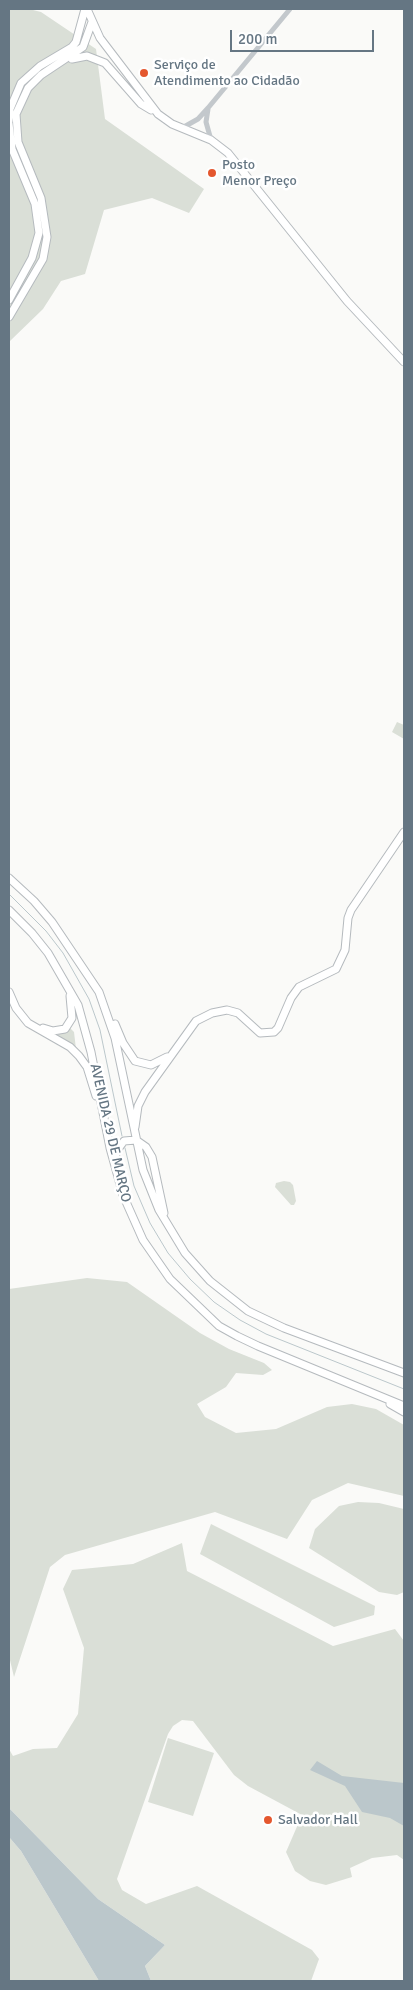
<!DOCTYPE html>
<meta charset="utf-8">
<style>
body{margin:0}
#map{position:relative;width:413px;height:1990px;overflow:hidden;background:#fafaf8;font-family:Signika,sans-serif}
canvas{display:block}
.frame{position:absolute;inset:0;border:10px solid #657683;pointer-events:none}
.scale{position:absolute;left:230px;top:30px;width:144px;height:22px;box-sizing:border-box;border:2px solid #657683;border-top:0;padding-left:6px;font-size:15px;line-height:18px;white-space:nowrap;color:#657683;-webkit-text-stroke:4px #fff;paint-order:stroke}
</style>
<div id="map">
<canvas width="413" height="1990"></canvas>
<div class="frame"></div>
<div class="scale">200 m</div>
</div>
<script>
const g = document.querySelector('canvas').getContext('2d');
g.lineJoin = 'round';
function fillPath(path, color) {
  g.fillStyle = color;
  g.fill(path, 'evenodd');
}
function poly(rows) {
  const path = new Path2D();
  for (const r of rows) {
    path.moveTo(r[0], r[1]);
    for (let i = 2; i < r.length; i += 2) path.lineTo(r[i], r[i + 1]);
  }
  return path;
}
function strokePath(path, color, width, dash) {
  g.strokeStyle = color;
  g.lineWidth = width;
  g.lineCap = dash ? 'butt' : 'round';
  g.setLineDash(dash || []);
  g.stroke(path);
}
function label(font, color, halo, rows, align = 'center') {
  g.font = font + ' Signika,sans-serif';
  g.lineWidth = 5;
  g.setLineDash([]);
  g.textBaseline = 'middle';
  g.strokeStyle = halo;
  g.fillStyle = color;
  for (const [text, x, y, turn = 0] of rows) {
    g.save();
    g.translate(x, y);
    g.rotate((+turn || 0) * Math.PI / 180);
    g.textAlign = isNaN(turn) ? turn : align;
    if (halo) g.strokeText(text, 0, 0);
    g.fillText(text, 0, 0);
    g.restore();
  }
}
const green = poly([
 [9,9,29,9,41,12,96,49,105,119,204,189,189,213,152,198,104,210,85,274,61,281,43,309,9,342],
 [397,722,404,725,404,739,392,732],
 [70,1028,74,1032,76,1049,56,1036],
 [284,1181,290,1182,293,1185,296,1201,294,1205,291,1205,275,1187,276,1183],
 [87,1278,127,1282,200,1333,229,1349,264,1363,272,1370,263,1375,236,1373,226,1387,197,1404,205,1417,236,1433,276,1429,327,1407,352,1404,376,1409,404,1425,404,1496,348,1483,312,1500,287,1539,215,1512,65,1555,50,1567,14,1677,9,1656,9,1289],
 [358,1502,379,1503,404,1509,404,1592,397,1595,379,1592,309,1548,315,1529,339,1506],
 [211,1524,375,1606,374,1615,334,1627,200,1554],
 [182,1543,187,1571,333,1646,395,1629,404,1641,404,1860,397,1855,372,1858,350,1868,352,1877,326,1885,310,1881,295,1871,286,1852,302,1815,248,1786,234,1775,193,1721,182,1720,173,1726,168,1734,117,1879,122,1890,146,1904,197,1886,312,1950,319,1959,311,1981,151,1981,145,1966,165,1945,98,1899,9,1808,9,1749,13,1756,33,1749,57,1748,78,1714,84,1648,63,1589,72,1570,133,1564],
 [168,1738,214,1753,193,1816,148,1802],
 [9,1837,21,1851,99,1981,9,1981]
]);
const water = poly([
 [317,1761,342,1776,404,1783,404,1826,390,1818,362,1812,345,1786,310,1770],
 [9,1808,98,1899,165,1945,145,1966,151,1981,99,1981,21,1851,9,1837]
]);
const stream = poly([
 [9,894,46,931,63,953,89,999,100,1030,122,1136],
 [125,1148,134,1186,150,1223,168,1253,190,1279,214,1302,240,1320,266,1334,404,1389]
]);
const minor = poly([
 [208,109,206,122,211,140],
 [182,128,198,119,208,108,290,9]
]);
const major = poly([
 [87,9,100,38,158,114,172,124,211,140,228,153,347,301,404,362],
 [72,59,87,56,105,63,141,104,151,110],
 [9,121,10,109,21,83,40,66,72,47,76,42,85,9],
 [9,124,12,149,35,204,39,233,32,258,9,300],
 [9,317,43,259,47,237,41,198,18,142,16,114,28,88,41,75,83,47,92,22],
 [9,878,34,901,52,922,99,992,115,1038,143,1170,159,1210,185,1253,210,1281,248,1311,284,1328,404,1373],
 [9,910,32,933,48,953,78,1005,91,1052,110,1148,123,1195,143,1240,170,1279,219,1326,237,1336,258,1346,404,1406],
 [9,992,16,1008,28,1023,70,1047,79,1056,87,1067,96,1096],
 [115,1024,123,1043,135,1061,151,1065,167,1057],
 [43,1028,53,1031,65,1029,72,1018,70,996],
 [135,1127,138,1106,145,1092,196,1021,212,1013,227,1010,238,1013,260,1033,274,1032,278,1028,291,998,299,987,336,969,345,950,348,918,351,910,404,832],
 [114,1159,118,1149,124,1141,136,1140,146,1147,152,1157,164,1213],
 [390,1404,404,1412]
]);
const markers = [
 [144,73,5,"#e4572e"],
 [212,173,5,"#e4572e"],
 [268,1820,5,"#e4572e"]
];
const poiNames = [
 ["Serviço de",154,65],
 ["Atendimento ao Cidadão",154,81],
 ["Posto",222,165],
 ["Menor Preço",222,181],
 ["Salvador Hall",278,1820]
];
const streetNames = [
 ["AVENIDA 29 DE MARÇO",110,1133,77]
];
fillPath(green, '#dadfd7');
fillPath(water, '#bbc7cb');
strokePath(stream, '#bbc7cb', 1);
strokePath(major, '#b5babe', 9);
strokePath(minor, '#c3c8cc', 5);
strokePath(major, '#fff', 7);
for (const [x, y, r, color] of markers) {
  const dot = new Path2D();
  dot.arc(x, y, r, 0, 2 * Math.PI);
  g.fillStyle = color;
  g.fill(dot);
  strokePath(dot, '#fff', 2);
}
label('14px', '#657683', '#fff', poiNames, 'left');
label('14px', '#657683', '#fff', streetNames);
</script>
